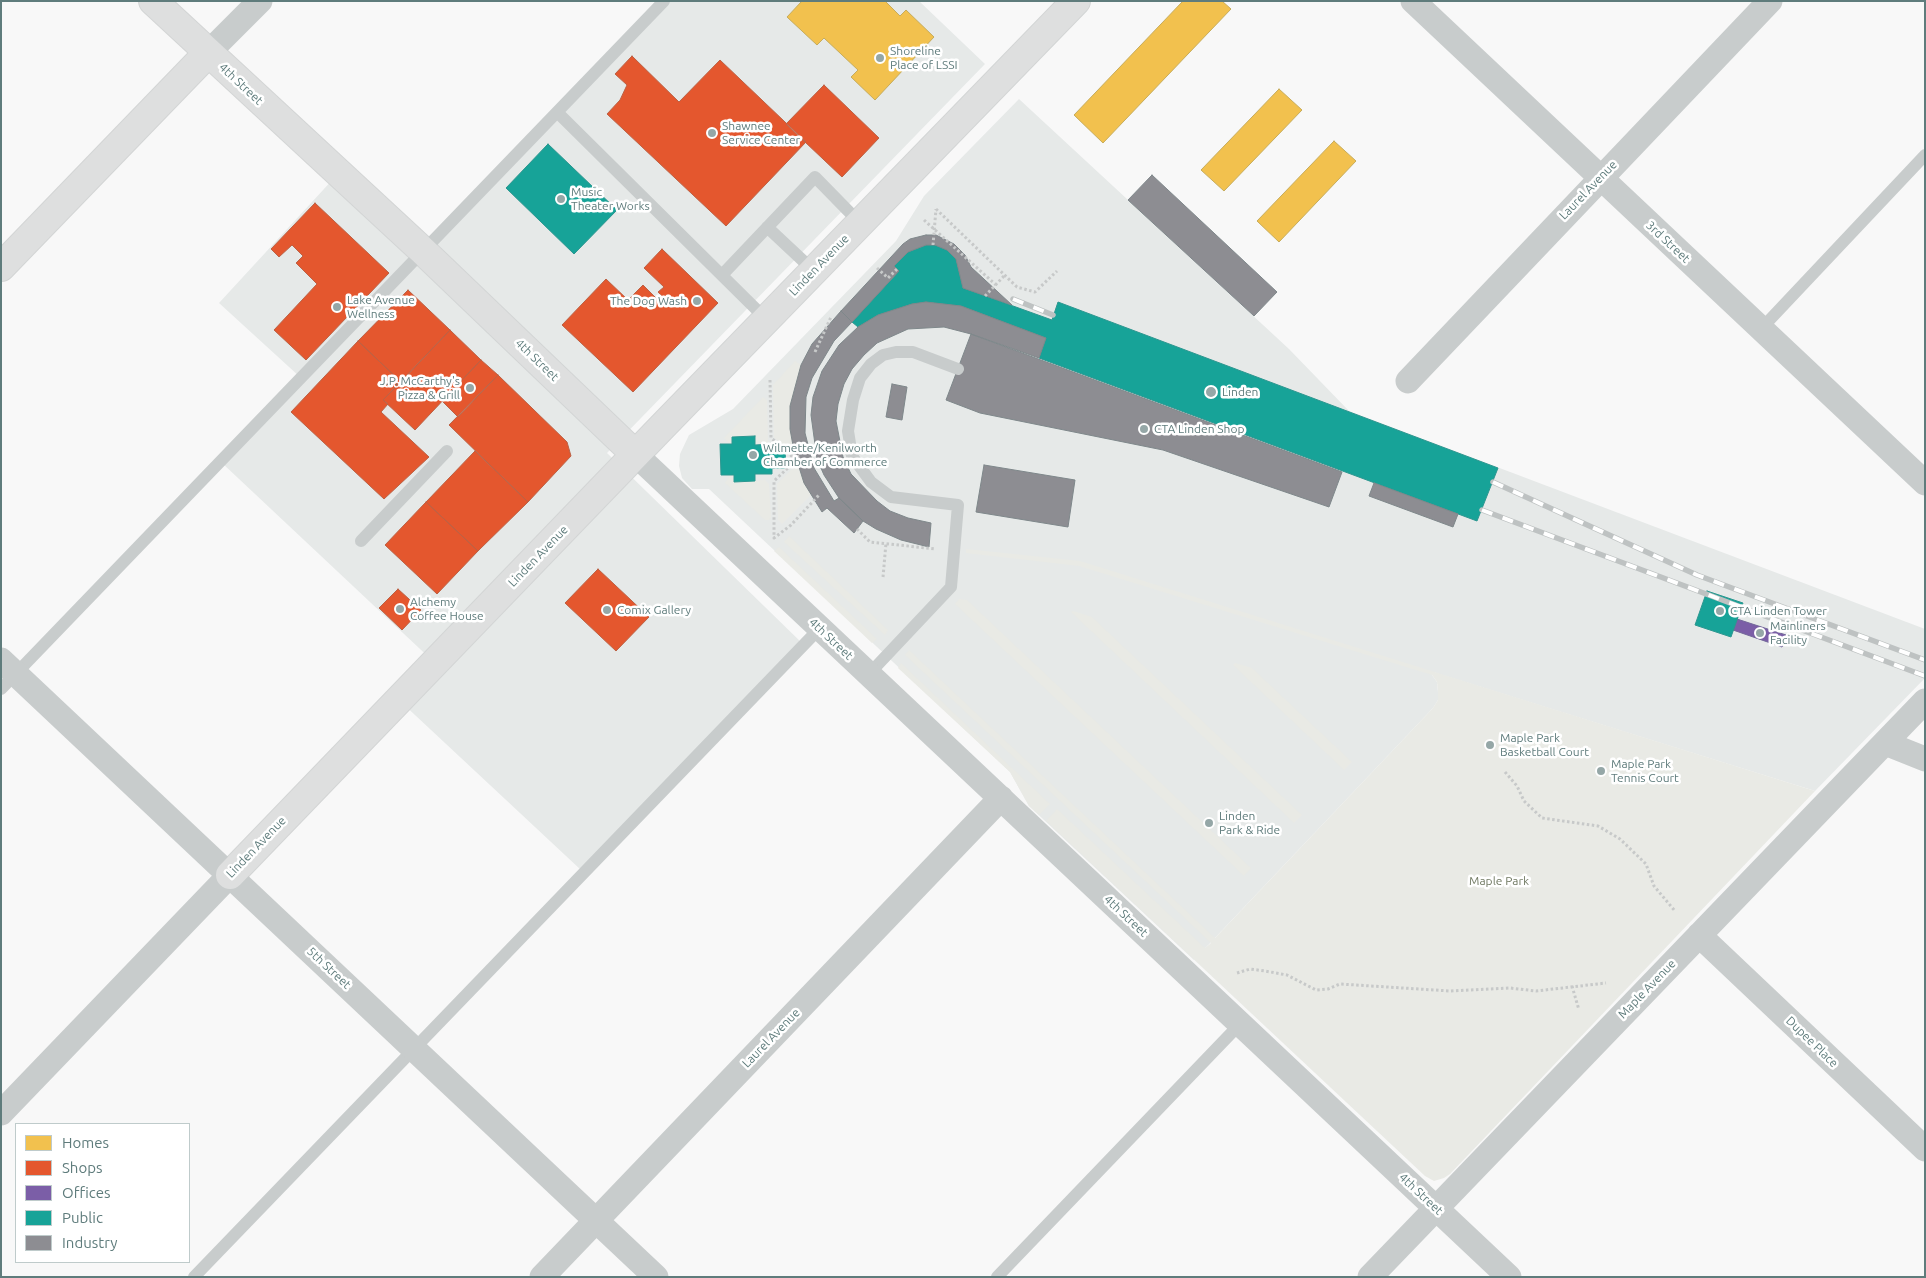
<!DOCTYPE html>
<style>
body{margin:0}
#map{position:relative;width:1926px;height:1278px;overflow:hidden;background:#f8f8f8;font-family:Ubuntu,sans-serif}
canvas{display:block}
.frame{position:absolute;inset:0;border:2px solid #5f7c7c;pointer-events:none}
.legend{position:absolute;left:15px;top:1123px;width:175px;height:140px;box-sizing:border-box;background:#fff;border:1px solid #bfcbcb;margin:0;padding:6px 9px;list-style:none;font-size:15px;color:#5f7c7c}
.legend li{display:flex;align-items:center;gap:10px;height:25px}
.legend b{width:25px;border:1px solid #bfcbcb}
</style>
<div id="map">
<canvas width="1926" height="1278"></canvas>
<div class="frame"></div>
<ul class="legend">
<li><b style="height:14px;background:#f2c14e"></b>Homes</li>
<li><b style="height:14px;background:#e4572e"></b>Shops</li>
<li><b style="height:14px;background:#7b5ea7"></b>Offices</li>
<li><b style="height:14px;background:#17a398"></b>Public</li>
<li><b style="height:14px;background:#8d8d92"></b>Industry</li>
</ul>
</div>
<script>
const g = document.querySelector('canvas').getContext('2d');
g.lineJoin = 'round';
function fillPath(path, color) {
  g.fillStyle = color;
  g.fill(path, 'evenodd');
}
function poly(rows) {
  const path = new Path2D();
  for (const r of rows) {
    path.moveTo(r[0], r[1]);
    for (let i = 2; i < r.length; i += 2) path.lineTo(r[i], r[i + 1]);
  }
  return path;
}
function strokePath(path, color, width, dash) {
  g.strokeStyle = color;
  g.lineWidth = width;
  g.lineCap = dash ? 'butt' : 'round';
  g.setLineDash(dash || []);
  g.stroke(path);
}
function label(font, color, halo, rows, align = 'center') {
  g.font = font + ' Ubuntu,sans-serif';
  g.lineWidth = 5;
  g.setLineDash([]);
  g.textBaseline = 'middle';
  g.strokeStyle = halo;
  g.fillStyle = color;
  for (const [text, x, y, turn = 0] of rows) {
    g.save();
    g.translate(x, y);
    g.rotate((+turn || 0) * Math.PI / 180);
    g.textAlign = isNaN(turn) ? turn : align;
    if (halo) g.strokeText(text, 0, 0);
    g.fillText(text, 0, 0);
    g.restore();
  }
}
const built = poly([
 [664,1,919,1,985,64,607,453,804,645,581,870,400,701,436,664,222,463,300,377,219,303,335,177,420,254],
 [1019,99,1289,349,1349,411,1925,629,1925,678,1815,791,1433,672,1432,675,1437,682,1438,692,1438,700,1433,708,1194,960,1029,806,1010,772,709,489,692,489,682,478,679,466,680,454,689,435,733,409,896,241,924,196]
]);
const green = poly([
 [795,361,801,365,790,406,794,451,774,438,773,385],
 [763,397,767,400,768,444,755,445,755,436,732,437,732,444,730,444,724,438],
 [798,468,811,495,782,524,778,520,777,484,791,470],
 [731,474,734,475,734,482,765,480,769,484,771,517,769,520,765,520,725,483],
 [789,536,888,630,885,635,784,542],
 [779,547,877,639,872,643,774,551],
 [966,549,1080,561,1815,791,1450,1174,1444,1178,1434,1181,1425,1176,1046,821,1057,809,1205,948,1211,943,905,655,909,650,1215,938,1433,708,1438,700,1438,691,1437,682,1432,675,1079,566,966,553],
 [959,599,967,600,1251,868,1244,876,955,604],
 [1073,611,1092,617,1302,815,1294,823,1071,612],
 [901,663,1050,804,1039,815,1029,806,1010,772,898,668],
 [1235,663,1252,668,1352,762,1344,770,1233,665]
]);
const homes = poly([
 [802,1,885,1,900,16,906,10,934,37,875,100,851,77,858,70,824,38,817,45,787,17,802,1],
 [1183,1,1222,1,1231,9,1103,143,1074,115,1183,1],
 [1279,89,1302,110,1224,191,1201,170,1279,89],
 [1334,141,1356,161,1279,242,1257,221,1334,141]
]);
const shops = poly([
 [632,56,679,102,720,60,806,142,726,226,607,114,620,100,627,85,615,74,632,56],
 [824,85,879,138,842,177,786,124,824,85],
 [315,203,389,273,306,360,274,330,317,284,296,263,303,256,292,245,279,257,271,249,315,203],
 [662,249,718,303,633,392,562,325,606,279,628,300,643,285,658,300,662,296,658,292,664,287,644,268,662,249],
 [408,290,450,330,401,382,358,341,408,290],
 [450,330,481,360,415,430,383,400,450,330],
 [358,341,401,382,383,400,388,404,381,412,429,457,384,499,291,412,358,341],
 [481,360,498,375,458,417,442,401,481,360],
 [498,375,567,442,571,456,528,502,449,425,498,375],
 [475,451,528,502,478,551,426,502,475,451],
 [426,502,478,551,437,594,385,545,426,502],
 [598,569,649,617,616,651,565,603,598,569],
 [398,589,421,610,402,630,379,608,398,589]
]);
const offices = poly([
 [1737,619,1786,635,1782,647,1733,630,1737,619]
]);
const public = poly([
 [548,144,617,210,574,254,506,188,548,144],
 [926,245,935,245,947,250,956,259,963,288,1052,320,1058,302,1498,468,1477,521,1039,358,1046,338,961,306,926,302,912,304,878,315,858,327,852,322,899,271,894,266,908,252,926,245],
 [755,436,755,445,771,444,771,451,785,450,786,468,772,468,772,474,755,474,755,481,734,482,734,475,721,475,720,444,732,444,732,437,755,436],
 [1707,591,1743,603,1731,637,1695,625,1707,591]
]);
const industry = poly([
 [1152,175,1277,292,1254,316,1128,200,1152,175],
 [926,235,936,235,954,244,965,255,971,267,1012,305,963,288,956,259,947,250,935,245,926,245,908,252,894,266,899,271,852,322,841,311,903,244,910,239,926,235],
 [926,302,961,306,1046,338,1039,358,971,334,944,327,908,329,877,343,864,355,852,369,844,384,838,404,836,421,843,457,851,474,877,501,890,511,908,518,931,523,929,547,901,540,876,529,863,521,839,498,824,475,817,459,811,415,813,397,822,371,839,345,858,327,878,315,912,304,926,302],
 [841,311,852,322,834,341,812,378,806,397,805,433,814,468,834,501,839,498,863,521,854,533,827,508,822,512,804,483,794,451,790,429,790,406,801,365,812,344,841,311],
 [971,334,1342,472,1329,507,1163,450,980,413,946,400,971,334],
 [892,384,907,387,902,420,886,417,892,384],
 [984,465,1075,480,1068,527,976,512,984,465],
 [1374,483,1458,514,1453,527,1369,496,1374,483]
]);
const path = poly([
 [936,209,1017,287,1035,292,1057,271],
 [924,220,996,285],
 [933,245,936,209],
 [877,268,888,278,897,269],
 [985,296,1005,275],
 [815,352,831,317],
 [770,380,771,438,791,453,792,464,774,481,774,538,791,525,819,495],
 [792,458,801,456],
 [857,529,870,542,936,549],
 [883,577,886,543],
 [1505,772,1517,786,1524,801,1542,818,1598,826,1620,839,1646,864,1654,886,1675,911],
 [1237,973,1250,969,1265,971,1287,975,1316,990,1328,989,1340,984,1450,991,1510,988,1536,991,1606,983],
 [1572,986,1579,1010]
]);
const lane = poly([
 [557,112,766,319],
 [767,227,814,271],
 [722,275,815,177,860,223],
 [1761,329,1925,155],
 [361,541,447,451],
 [869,674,951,587,958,505,891,497,871,482,852,456,848,431,853,400,860,378,871,364,883,355,896,352,913,352,958,369],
 [1,689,664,1],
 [194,1277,820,628],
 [997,1277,1240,1024]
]);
const street = poly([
 [1413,1,1925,483],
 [208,53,260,1],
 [1408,381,1770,1],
 [635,454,1509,1277],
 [1,660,656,1277],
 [1885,743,1925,759],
 [1699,935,1925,1149],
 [1,1113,230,875],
 [542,1277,1001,798],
 [1370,1277,1925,701]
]);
const secondary = poly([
 [153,1,423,251,635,454],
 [1,267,208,53],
 [230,875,661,428,1076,1]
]);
const rail = poly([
 [1013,299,1053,315],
 [1493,482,1697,575,1925,660],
 [1482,510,1925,676]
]);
const markers = [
 [880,58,5,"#95a7a7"],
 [712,133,5,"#95a7a7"],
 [561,199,5,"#95a7a7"],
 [697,301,5,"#95a7a7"],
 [337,307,5,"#95a7a7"],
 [470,388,5,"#95a7a7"],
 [1211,392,6,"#95a7a7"],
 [1144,429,5,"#95a7a7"],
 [753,455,5,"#95a7a7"],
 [400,609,5,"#95a7a7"],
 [607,610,5,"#95a7a7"],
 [1720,611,5,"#95a7a7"],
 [1760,633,5,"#95a7a7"],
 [1490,745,5,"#95a7a7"],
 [1601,771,5,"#95a7a7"],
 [1209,823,5,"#95a7a7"]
];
const poiNames = [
 ["Shoreline",890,51],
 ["Place of LSSI",890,65],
 ["Shawnee",722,126],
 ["Service Center",722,140],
 ["Music",571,192],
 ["Theater Works",571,206],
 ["Lake Avenue",347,300],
 ["Wellness",347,314],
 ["The Dog Wash",687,301,"right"],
 ["J.P. McCarthy's",460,381,"right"],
 ["Pizza & Grill",460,395,"right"],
 ["Linden",1222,392],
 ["CTA Linden Shop",1154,429],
 ["Wilmette/Kenilworth",763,448],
 ["Chamber of Commerce",763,462],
 ["Alchemy",410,602],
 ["Coffee House",410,616],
 ["Comix Gallery",617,610],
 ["CTA Linden Tower",1730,611],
 ["Mainliners",1770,626],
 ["Facility",1770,640],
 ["Maple Park",1500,738],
 ["Basketball Court",1500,752],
 ["Maple Park",1611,764],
 ["Tennis Court",1611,778],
 ["Linden",1219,816],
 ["Park & Ride",1219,830]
];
const streetNames = [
 ["4th Street",241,84,43],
 ["Laurel Avenue",1588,190,-46],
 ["3rd Street",1668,242,43],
 ["Linden Avenue",819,265,-46],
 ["4th Street",537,360,44],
 ["Linden Avenue",538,556,-46],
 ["4th Street",831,639,43],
 ["Linden Avenue",256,847,-46],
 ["4th Street",1126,916,43],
 ["5th Street",329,968,43],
 ["Maple Avenue",1647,989,-46],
 ["Laurel Avenue",771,1038,-46],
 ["Dupee Place",1812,1042,44],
 ["4th Street",1421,1194,43]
];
const parkNames = [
 ["Maple Park",1499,881]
];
fillPath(built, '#e6e9e8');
fillPath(green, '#e9eae5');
fillPath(homes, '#f2c14e');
strokePath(homes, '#c6ac5c', 1);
fillPath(shops, '#e4572e');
strokePath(shops, '#bc6245', 1);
fillPath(offices, '#7b5ea7');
strokePath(offices, '#73679a', 1);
fillPath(public, '#17a398');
strokePath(public, '#2d9790', 1);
fillPath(industry, '#8d8d92');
strokePath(industry, '#7f888b', 1);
strokePath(secondary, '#d3d5d5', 30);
strokePath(path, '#c7c9c9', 3, [2.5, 2.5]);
strokePath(lane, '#c8cccc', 12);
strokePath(street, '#c8cccc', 25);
strokePath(secondary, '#dedfdf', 28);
strokePath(rail, '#bec2c2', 5.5);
strokePath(rail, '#fff', 4, [11]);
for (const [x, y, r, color] of markers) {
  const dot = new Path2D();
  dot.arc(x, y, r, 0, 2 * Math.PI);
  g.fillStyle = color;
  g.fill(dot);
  strokePath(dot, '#fff', 2);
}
label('12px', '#5f7c7c', '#fff', poiNames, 'left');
label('12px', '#5f7c7c', '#fff', streetNames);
label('12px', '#717a63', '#fff', parkNames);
</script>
